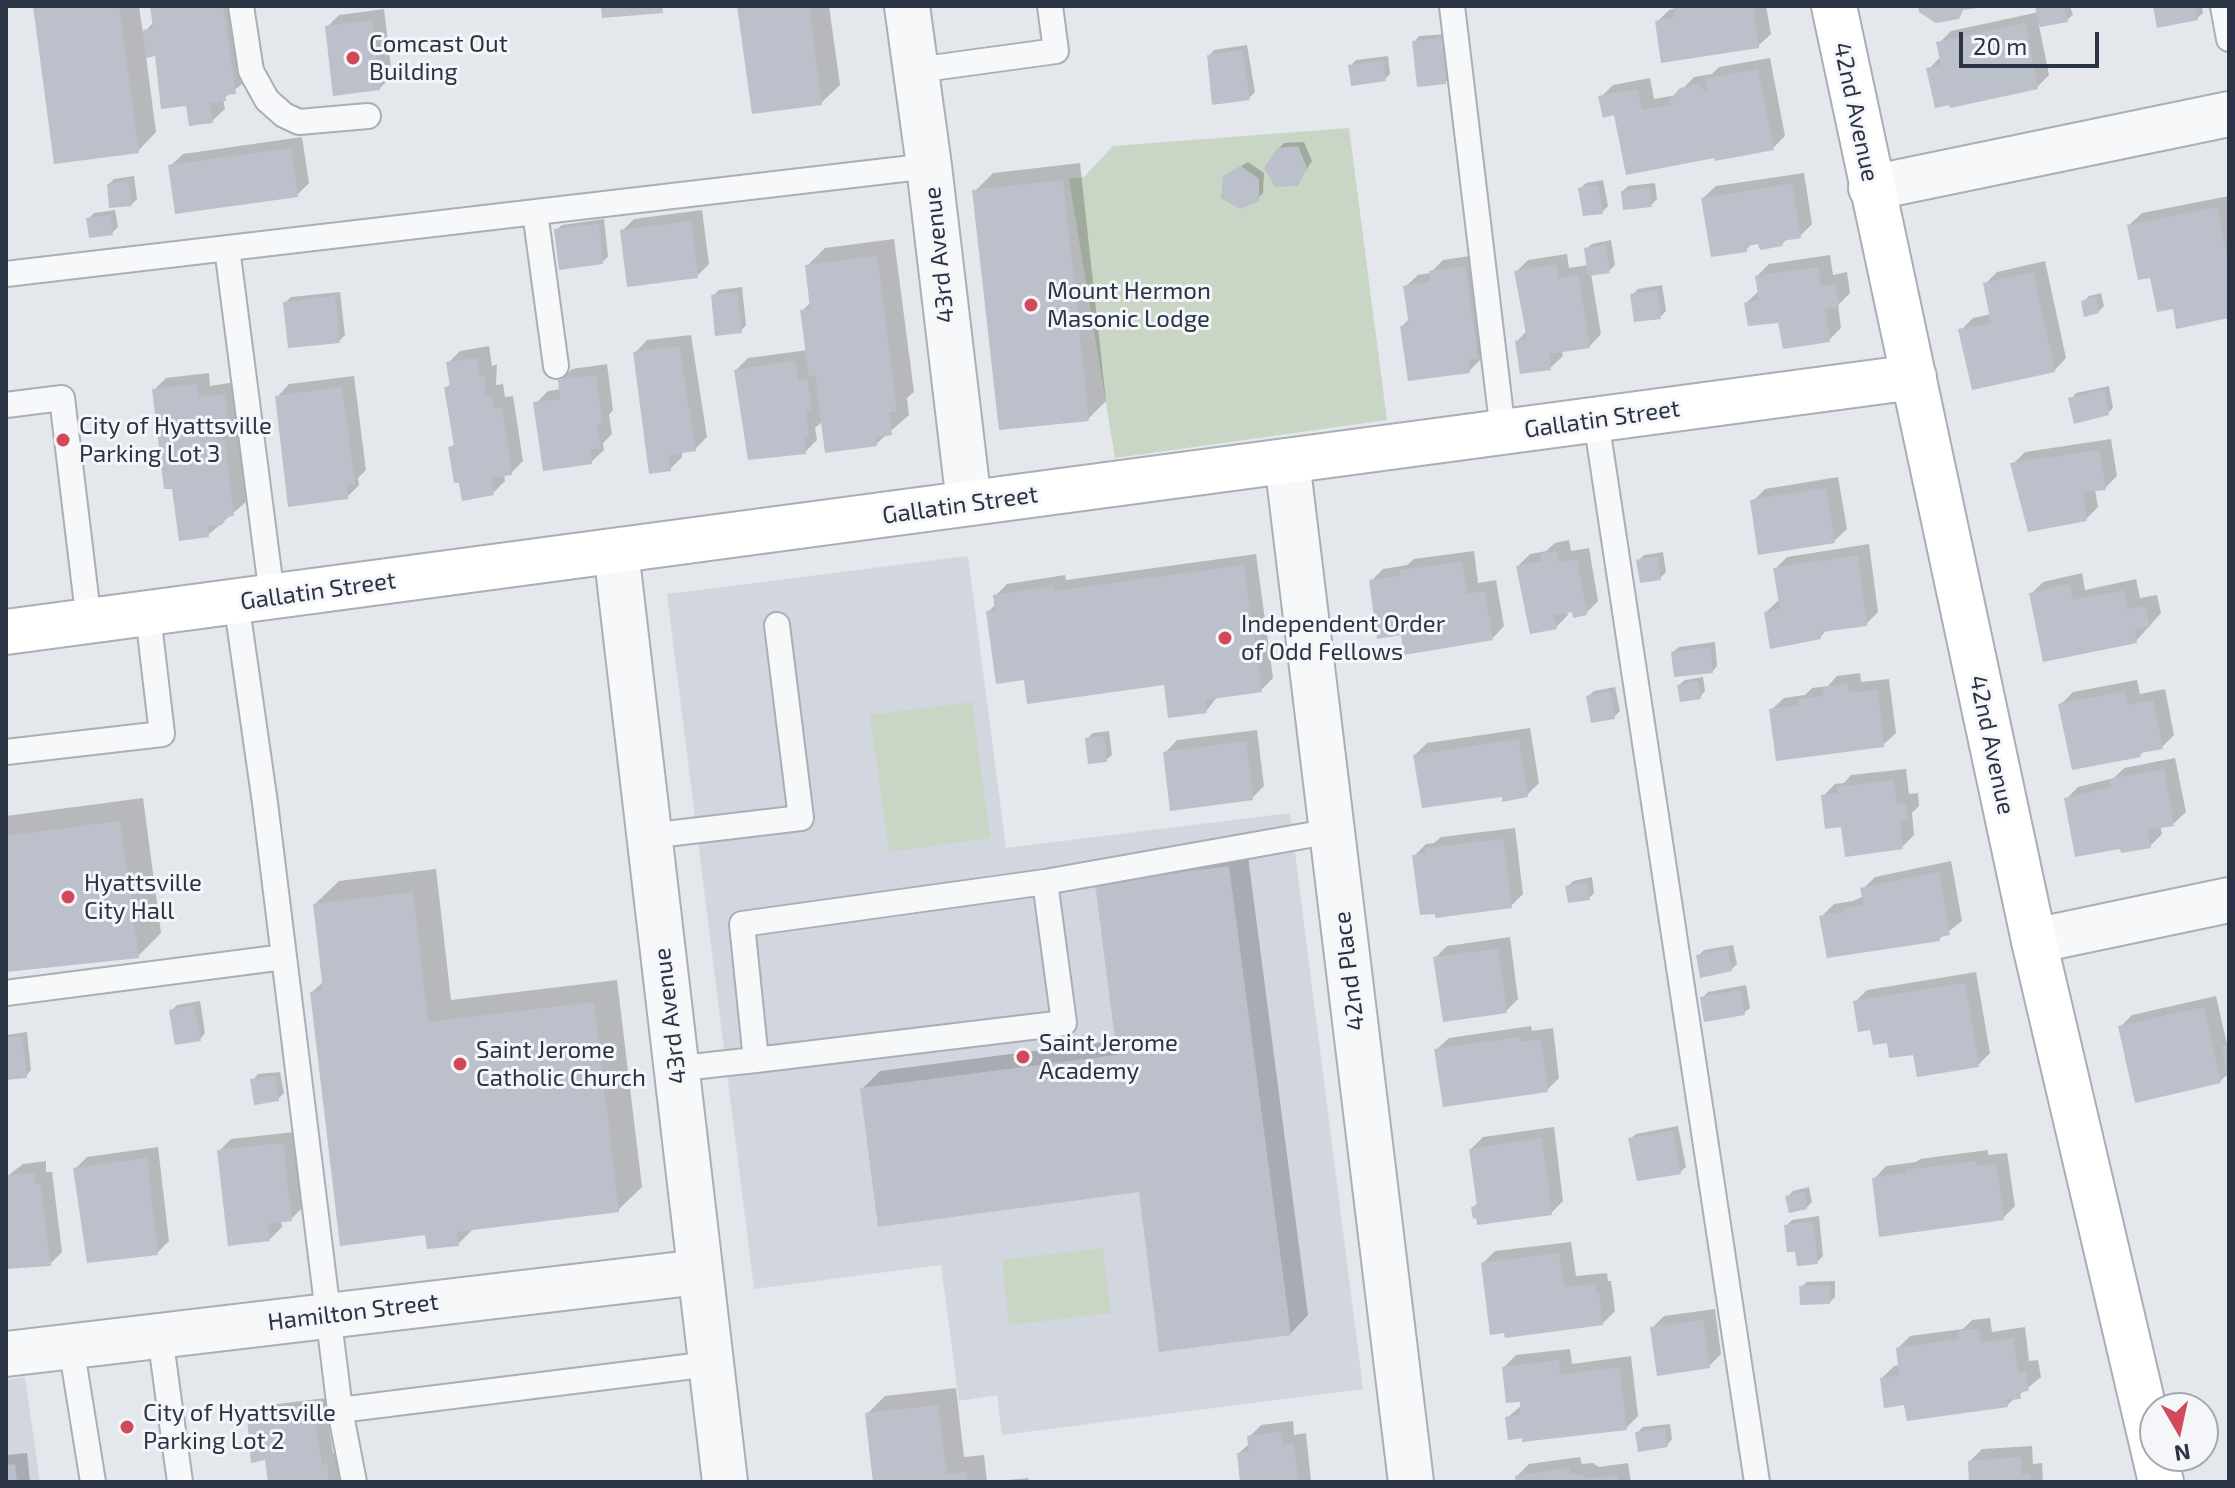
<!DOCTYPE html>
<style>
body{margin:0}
#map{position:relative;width:2235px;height:1488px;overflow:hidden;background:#e4e7ec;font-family:"Exo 2",sans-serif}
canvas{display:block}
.frame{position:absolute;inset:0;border:8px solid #2b3445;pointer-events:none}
.north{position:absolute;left:2139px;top:1392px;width:80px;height:80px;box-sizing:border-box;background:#f4f6f9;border:2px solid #a4a8b1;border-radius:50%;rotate:171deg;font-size:22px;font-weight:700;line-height:32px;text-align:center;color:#2b3445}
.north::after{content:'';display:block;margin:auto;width:28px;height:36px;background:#d1495b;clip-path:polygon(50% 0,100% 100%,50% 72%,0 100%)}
.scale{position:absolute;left:1959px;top:32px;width:140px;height:36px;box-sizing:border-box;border:4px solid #2b3445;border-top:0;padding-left:10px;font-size:24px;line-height:28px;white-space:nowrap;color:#2b3445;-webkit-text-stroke:6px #f4f6f9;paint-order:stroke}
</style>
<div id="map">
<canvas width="2235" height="1488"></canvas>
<div class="frame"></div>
<div class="north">N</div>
<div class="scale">20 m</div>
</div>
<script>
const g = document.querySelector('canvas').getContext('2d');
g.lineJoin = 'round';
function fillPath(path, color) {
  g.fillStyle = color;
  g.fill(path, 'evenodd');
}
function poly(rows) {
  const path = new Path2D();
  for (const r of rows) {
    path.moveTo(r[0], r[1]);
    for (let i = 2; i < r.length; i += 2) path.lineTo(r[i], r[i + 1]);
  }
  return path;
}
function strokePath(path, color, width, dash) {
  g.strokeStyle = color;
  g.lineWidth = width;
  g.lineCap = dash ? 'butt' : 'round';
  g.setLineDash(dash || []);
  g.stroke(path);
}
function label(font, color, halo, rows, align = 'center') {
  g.font = font + ' "Exo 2",sans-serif';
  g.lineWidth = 6;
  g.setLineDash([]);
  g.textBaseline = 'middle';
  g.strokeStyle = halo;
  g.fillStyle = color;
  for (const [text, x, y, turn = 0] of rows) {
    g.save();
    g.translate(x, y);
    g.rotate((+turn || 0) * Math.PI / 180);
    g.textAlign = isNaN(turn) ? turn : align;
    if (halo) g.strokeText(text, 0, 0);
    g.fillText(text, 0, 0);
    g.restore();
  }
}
const built = poly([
 [968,556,1006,848,1290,813,1363,1389,1002,1435,997,1395,959,1401,941,1265,754,1289,667,594],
 [25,1377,40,1482,6,1482,6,1380]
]);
const green = poly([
 [1349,128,1387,420,1115,458,1069,179,1084,177,1113,146],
 [972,702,990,838,889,852,870,715],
 [1103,1248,1111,1313,1009,1325,1002,1260]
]);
const shadow = poly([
 [35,6,139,6,143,33,154,22,152,6,237,6,247,80,223,99,225,109,212,121,188,103,157,54,146,56,156,132,138,151],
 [740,6,829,6,840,85,821,103],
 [1675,6,1766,6,1771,34,1758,46,1657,22,1669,10,1676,8],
 [2037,6,2070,6,2073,15,2067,20,2039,25,2049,75,2037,87,1929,69,1941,56,1939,43,1951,31,2039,12],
 [2155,6,2202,6,2203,13,2197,18],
 [384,9,392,76,380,88,327,27,339,15],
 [1448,34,1451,77,1445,82,1414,42,1419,36],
 [1247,45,1255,92,1249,98,1209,56,1214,50],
 [1388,56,1390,74,1385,79,1350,66,1356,60],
 [1770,58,1785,136,1773,148,1716,155,1616,113,1601,97,1613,85,1650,78,1654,99,1677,95,1694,77,1712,74,1719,67],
 [302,137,309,183,297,195,170,166,183,154],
 [1304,142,1312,161,1297,184,1278,149,1284,143],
 [1248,162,1264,173,1263,193,1257,199,1224,176],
 [1080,163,1106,401,1088,419,975,191,993,173],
 [1804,173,1812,224,1800,236,1788,238,1782,244,1753,242,1746,250,1703,198,1716,186],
 [134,176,137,199,131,205,109,184,114,179],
 [1603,180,1608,206,1602,212,1581,188,1586,183],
 [1655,183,1657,199,1651,205,1623,191,1628,186],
 [2229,196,2229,316,2174,306,2152,275,2129,225,2142,213],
 [115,210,118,227,112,233,88,219,94,213],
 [702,210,709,264,697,276,622,231,634,219],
 [604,219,608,257,602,262,556,230,562,225],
 [894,239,914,392,907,398,909,415,876,444,823,421,815,428,817,440,805,452,736,370,748,358,808,350,802,311,811,302,807,266,825,248],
 [1611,240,1615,265,1609,271,1591,274,1601,334,1589,347,1562,350,1563,356,1550,368,1517,341,1527,331,1516,272,1528,260,1567,254,1569,268,1588,265,1586,249,1592,244],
 [1476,255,1489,344,1480,353,1481,359,1469,371,1402,326,1410,318,1405,287,1418,275,1430,273,1443,260],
 [1830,255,1833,275,1847,272,1850,293,1838,305,1841,328,1829,340,1779,320,1746,303,1760,290,1757,276,1769,264],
 [2045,261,2066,358,2054,371,1961,330,1973,318,1991,314,1985,284,1997,272],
 [1662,285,1666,311,1660,317,1632,295,1638,289],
 [742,287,746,325,741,331,713,296,719,290],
 [340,292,345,335,339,341,285,303,291,297],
 [2101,293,2104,306,2098,312,2083,302,2089,296],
 [691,335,707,437,695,449,682,451,682,457,670,469,635,353,647,340],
 [489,346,492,366,497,364,496,385,503,384,505,397,513,396,523,461,511,473,504,474,505,481,493,493,450,448,455,443,446,388,451,383,448,363,460,351],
 [607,364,613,410,609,415,612,434,603,443,604,450,591,462,536,403,548,391,561,389,560,381,572,369],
 [209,373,210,386,236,382,240,413,228,426,229,430,237,429,246,502,208,535,174,486,154,390,166,378],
 [354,376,366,470,358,478,359,485,347,497,277,397,289,384],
 [2109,386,2113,408,2108,413,2071,399,2076,393],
 [2111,439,2117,476,2105,488,2095,489,2098,507,2086,519,2013,464,2025,452],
 [1838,477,1847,529,1834,541,1753,501,1765,489],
 [1569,540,1571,551,1589,548,1598,601,1586,613,1567,611,1568,615,1556,627,1518,566,1530,554,1546,551,1555,543],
 [1869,544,1878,612,1866,624,1828,629,1820,637,1766,612,1779,600,1775,569,1787,557],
 [1474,551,1478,583,1496,580,1504,626,1492,639,1402,632,1371,581,1383,569,1407,565,1414,559],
 [1663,552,1666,572,1660,578,1638,561,1644,555],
 [1256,554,1273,678,1261,690,1218,696,1206,711,1165,683,1025,678,988,612,996,604,995,596,1007,584,1065,575,1066,580],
 [2082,573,2085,590,2136,579,2140,598,2157,595,2161,613,2136,641,2031,594,2043,582],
 [1715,642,1717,666,1712,672,1673,652,1679,647],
 [1860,673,1861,682,1889,679,1896,733,1883,745,1771,710,1784,698,1805,695,1812,688,1828,686,1837,676],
 [1703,677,1705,691,1700,697,1679,685,1685,680],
 [2137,680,2140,694,2165,689,2174,735,2162,747,2145,750,2140,755,2061,704,2073,692],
 [1615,687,1620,711,1614,717,1588,696,1594,691],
 [1530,728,1539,783,1527,795,1504,794,1415,755,1427,743],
 [1257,730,1264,786,1252,798,1165,753,1177,740],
 [1109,731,1112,755,1106,760,1087,739,1093,733],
 [2175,758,2186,812,2173,824,2160,826,2162,834,2150,846,2066,799,2078,787,2114,778,2124,768],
 [1906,769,1909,794,1918,793,1919,806,1912,813,1914,835,1902,847,1843,825,1823,796,1835,784,1844,783,1851,775],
 [143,798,161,933,138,956,6,970,6,816],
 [1515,828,1523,894,1511,906,1414,856,1426,844,1434,843,1441,837],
 [1247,849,1308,1315,1290,1334,1140,1190,862,1089,880,1071,1118,1040,1097,884],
 [1951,861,1962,921,1939,939,1821,917,1834,904,1853,901,1864,896,1863,889,1875,877],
 [436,869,451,1000,617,980,642,1187,618,1210,474,1228,458,1244,427,1233,312,992,324,981,315,904,339,881],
 [1592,877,1594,893,1589,898,1567,887,1573,881],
 [1510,937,1518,999,1506,1011,1435,958,1447,946],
 [1733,945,1737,964,1731,970,1698,956,1704,950],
 [1976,972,1990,1053,1978,1065,1914,1052,1889,1041,1872,1028,1855,1002,1867,990],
 [1746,985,1750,1008,1744,1013,1702,998,1708,992],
 [2216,996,2227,1044,2229,1041,2229,1073,2220,1081,2120,1027,2132,1015],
 [200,1001,205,1033,200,1039,171,1011,177,1005],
 [1531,1026,1532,1031,1553,1028,1559,1078,1547,1090,1436,1050,1449,1038],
 [27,1032,31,1070,26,1076,6,1072,6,1035],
 [280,1072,284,1093,278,1099,253,1080,258,1074],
 [1678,1126,1686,1167,1680,1172,1630,1139,1636,1134],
 [1554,1127,1563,1201,1551,1213,1474,1207,1478,1202,1471,1149,1483,1137],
 [294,1132,303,1207,291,1219,281,1220,282,1227,270,1239,219,1151,231,1139],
 [158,1147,169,1241,157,1253,75,1169,87,1157],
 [1988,1150,1988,1155,2007,1153,2015,1206,2003,1218,1874,1179,1886,1166,1916,1162,1920,1159],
 [46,1161,46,1172,52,1172,62,1252,50,1264,6,1267,6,1177,23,1164],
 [1809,1187,1812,1202,1806,1208,1788,1196,1793,1191],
 [1819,1216,1823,1256,1817,1262,1797,1250,1786,1226,1792,1220],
 [1571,1242,1576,1276,1607,1273,1608,1281,1611,1281,1615,1311,1603,1323,1506,1331,1483,1263,1495,1251],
 [1835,1281,1835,1297,1830,1302,1801,1287,1807,1282],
 [1715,1309,1721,1354,1709,1366,1652,1328,1664,1316],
 [1990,1318,1992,1332,2025,1327,2029,1361,2038,1360,2041,1377,2007,1405,1905,1403,1882,1378,1894,1366,1900,1365,1898,1348,1910,1336,1963,1329,1972,1320],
 [1570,1349,1572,1364,1631,1356,1638,1416,1626,1428,1507,1418,1522,1405,1504,1367,1516,1355],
 [956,1388,964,1457,984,1455,987,1482,1028,1478,1029,1482,875,1482,867,1414,885,1396],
 [325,1398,333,1453,339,1452,341,1477,337,1482,270,1482,267,1458,249,1419,262,1406],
 [1293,1421,1294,1435,1306,1433,1311,1482,1242,1482,1239,1453,1250,1443,1249,1437,1261,1425],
 [1670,1424,1672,1439,1667,1445,1637,1433,1643,1427],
 [2032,1446,2033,1464,2042,1463,2043,1482,1971,1482,1970,1461,1982,1449],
 [27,1453,30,1482,6,1482,6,1455],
 [1580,1457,1582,1464,1593,1463,1599,1467,1628,1463,1631,1482,1518,1482,1517,1476,1529,1464]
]);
const building = poly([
 [33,6,119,6,139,153,54,164],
 [150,6,223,6,236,94,225,95,226,101,210,103,213,123,189,126,186,106,161,109,155,56,146,58,143,30,153,28],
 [601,6,662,6,663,13,602,18],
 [737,6,809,6,822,105,752,114],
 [1673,6,1753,6,1759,48,1661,63,1655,21,1675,17],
 [1918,6,1978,6,1978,8,1963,10,1959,19,1936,23,1919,12],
 [2035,6,2064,6,2068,22,2040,27],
 [2153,6,2195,6,2198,20,2157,28],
 [372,20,380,90,333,96,325,26],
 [2025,23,2038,89,1950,108,1949,105,1935,108,1926,68,1941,65,1936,42],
 [1443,38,1446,84,1417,87,1412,41],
 [1242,50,1250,100,1212,105,1207,55],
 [1383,60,1386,81,1351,86,1348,65],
 [1758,69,1774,150,1715,161,1714,158,1626,175,1614,115,1603,118,1598,96,1638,89,1642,110,1670,105,1669,101,1680,88,1698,84,1708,95,1705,79],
 [1298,146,1307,168,1298,186,1275,187,1264,168,1277,148],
 [291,148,298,197,175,214,168,165],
 [1241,166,1259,179,1259,201,1240,209,1221,198,1223,176],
 [1063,180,1089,421,999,430,972,190],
 [128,181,132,206,109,208,107,184],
 [1792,184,1801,238,1782,241,1783,246,1760,250,1758,244,1746,246,1747,252,1711,257,1701,198],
 [1598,185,1603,214,1583,216,1578,188],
 [1650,188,1652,207,1623,210,1621,191],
 [2217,207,2229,268,2229,318,2176,329,2173,309,2157,312,2150,278,2138,280,2127,225],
 [110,215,113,235,89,238,86,218],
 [691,221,698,278,627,287,620,230],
 [599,224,603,264,559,270,554,229],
 [1606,245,1610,273,1588,276,1584,248],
 [877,256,897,412,889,412,892,435,876,438,877,446,825,453,815,375,809,376,800,310,810,309,805,265],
 [1556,265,1558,279,1578,275,1590,348,1549,354,1551,370,1520,374,1515,341,1527,339,1514,271],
 [1465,266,1478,358,1468,360,1470,373,1408,381,1400,326,1409,325,1403,286,1430,282,1429,271],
 [1818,267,1821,286,1835,284,1839,307,1825,309,1830,342,1783,349,1778,323,1748,326,1744,303,1759,300,1755,276],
 [2033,272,2055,372,1972,390,1958,329,1991,323,1983,283],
 [1657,290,1661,319,1634,322,1630,294],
 [737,292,742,333,715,336,711,295],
 [335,296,340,343,288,348,283,302],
 [2096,297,2099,313,2084,317,2081,301],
 [679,346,696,451,669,455,671,471,649,474,633,352],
 [477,358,480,377,485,375,485,396,492,395,494,408,502,407,512,475,491,478,494,495,462,501,459,483,454,483,448,447,454,446,444,387,450,386,446,362],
 [795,361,798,380,807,379,812,410,806,410,809,437,804,438,806,454,748,460,734,370],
 [596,375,602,424,597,425,600,448,590,450,592,464,543,471,533,402,560,399,558,380],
 [197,384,199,397,225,394,229,428,216,429,217,441,225,440,234,516,227,517,222,525,208,526,209,537,179,541,172,489,164,489,152,389],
 [342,387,355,484,346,485,348,499,288,507,275,396],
 [2104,390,2109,415,2074,424,2068,398],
 [2099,450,2106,490,2083,492,2087,521,2028,532,2010,463],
 [1826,488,1835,543,1758,555,1750,500],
 [1557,551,1559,562,1577,559,1587,615,1573,618,1572,612,1554,615,1557,629,1530,634,1516,566,1542,561,1540,554],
 [1858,555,1867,626,1821,632,1821,639,1770,649,1764,612,1780,609,1773,568],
 [1658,557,1661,580,1640,583,1636,560],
 [1462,562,1467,594,1485,591,1493,640,1404,655,1401,635,1377,639,1369,580,1400,576,1400,570],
 [1244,565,1262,692,1205,700,1207,713,1168,718,1164,685,1027,704,1024,680,996,684,986,611,995,610,993,595,1054,586,1054,591],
 [2070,584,2073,600,2124,590,2128,609,2145,606,2150,627,2135,629,2137,643,2043,662,2029,593],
 [1710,647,1713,673,1674,677,1671,652],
 [1698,681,1701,699,1680,702,1677,685],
 [1848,684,1849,693,1878,690,1884,747,1776,761,1769,709,1799,705,1798,699,1824,696,1823,687],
 [1610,691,1615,719,1591,723,1586,696],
 [2125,691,2128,705,2153,700,2163,749,2140,753,2141,757,2072,770,2058,704],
 [1104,736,1107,762,1088,764,1085,738],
 [1519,739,1528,797,1502,802,1502,797,1422,808,1413,755],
 [1246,741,1253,800,1170,811,1163,752],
 [2164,769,2174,826,2147,830,2151,848,2121,853,2120,849,2075,857,2064,798,2111,787,2110,779],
 [1894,780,1897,805,1906,804,1908,820,1900,821,1903,849,1845,857,1841,827,1825,829,1821,795,1838,793,1837,787],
 [120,821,139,958,6,972,6,836],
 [1503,839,1512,908,1435,918,1435,914,1420,915,1412,855,1427,854,1426,848],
 [1229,866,1291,1335,1159,1352,1139,1192,878,1227,860,1088,1117,1055,1095,883],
 [1939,872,1950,935,1940,937,1940,941,1827,958,1819,916,1843,912,1842,909,1864,905,1860,888],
 [1587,882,1590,900,1568,903,1565,886],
 [413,892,428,1022,594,1002,619,1212,457,1232,459,1246,427,1249,425,1235,340,1246,310,992,323,990,313,904],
 [1498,949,1507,1013,1443,1022,1433,957],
 [1728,949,1732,971,1700,978,1696,955],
 [1965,983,1979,1067,1917,1077,1913,1055,1889,1058,1887,1043,1873,1045,1870,1030,1858,1032,1853,1001],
 [1741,990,1745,1015,1704,1022,1700,997],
 [194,1005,201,1041,175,1045,169,1010],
 [2204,1007,2221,1083,2135,1103,2118,1026],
 [22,1037,27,1078,6,1080,6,1038],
 [1520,1037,1520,1042,1541,1039,1548,1092,1443,1107,1434,1049],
 [2229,1045,2229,1079,2227,1079,2222,1046],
 [275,1076,279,1101,254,1105,250,1079],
 [1673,1131,1681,1174,1637,1181,1628,1138],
 [1542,1138,1552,1215,1477,1225,1476,1218,1473,1219,1471,1207,1477,1206,1469,1149],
 [283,1143,292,1221,268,1224,270,1241,228,1246,217,1150],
 [147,1158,158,1255,87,1263,73,1168],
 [1976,1161,1977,1166,1996,1164,2004,1220,1879,1237,1872,1178,1906,1173,1906,1170],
 [34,1173,35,1184,40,1183,51,1266,6,1269,8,1175],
 [1804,1192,1807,1209,1789,1213,1785,1196],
 [1813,1221,1818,1264,1797,1266,1795,1252,1787,1252,1784,1225],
 [1559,1253,1565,1287,1596,1284,1596,1292,1599,1292,1603,1325,1505,1338,1504,1333,1490,1335,1481,1263],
 [1830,1285,1830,1304,1800,1305,1799,1286],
 [1703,1320,1710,1368,1657,1376,1650,1327],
 [1979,1329,1981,1343,2013,1338,2018,1372,2026,1371,2029,1391,2020,1392,2021,1399,2007,1400,2008,1407,1907,1421,1904,1405,1884,1408,1880,1378,1899,1375,1896,1348,1959,1339,1958,1331],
 [1559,1360,1560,1375,1619,1367,1627,1430,1522,1442,1522,1438,1508,1440,1505,1417,1519,1415,1520,1411,1520,1402,1506,1403,1502,1367],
 [938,1405,947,1474,966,1472,967,1482,873,1482,865,1413],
 [313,1409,322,1464,327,1463,329,1482,268,1482,265,1460,251,1463,247,1418],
 [1665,1428,1668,1447,1638,1452,1635,1432],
 [1281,1432,1283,1446,1294,1444,1298,1482,1240,1482,1237,1453,1249,1452,1247,1436],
 [2021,1457,2022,1475,2030,1474,2031,1482,1969,1482,1968,1461],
 [15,1464,17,1482,6,1482,6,1465],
 [1569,1468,1570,1475,1580,1474,1587,1479,1617,1475,1618,1482,1516,1482,1515,1476]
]);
const lane = poly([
 [241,6,251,71,267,100,284,115,299,122,368,116],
 [1452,6,1503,432],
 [2223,6,2229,39],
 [917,70,1056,51,1050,6],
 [535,212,556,366],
 [227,248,272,596],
 [6,274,929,166],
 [6,405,62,398,89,622],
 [1596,420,1757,1482],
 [236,601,265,803,340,1410,354,1482],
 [6,752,162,734,148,615],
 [649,836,801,818,777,625],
 [1045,882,1332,831],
 [6,993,284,957],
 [676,1069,718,1064,756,1060,1064,1023,1045,882,742,924,756,1060],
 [160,1336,180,1482],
 [71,1346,93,1482],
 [340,1410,710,1364]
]);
const street = poly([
 [907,6,929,166,969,503],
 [1871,188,2229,114],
 [1287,461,1411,1482],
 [616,551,725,1482],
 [2034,941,2229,900],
 [6,1354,699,1272]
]);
const secondary = poly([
 [1834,6,2034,941,2161,1482],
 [6,632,1914,377]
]);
const markers = [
 [353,58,8,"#d1495b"],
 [1031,305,8,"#d1495b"],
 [63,440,8,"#d1495b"],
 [1225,638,8,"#d1495b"],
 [68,897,8,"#d1495b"],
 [1023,1057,8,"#d1495b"],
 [460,1064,8,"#d1495b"],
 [127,1427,8,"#d1495b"]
];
const poiNames = [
 ["Comcast Out",369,44],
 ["Building",369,72],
 ["Mount Hermon",1047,291],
 ["Masonic Lodge",1047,319],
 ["City of Hyattsville",79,426],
 ["Parking Lot 3",79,454],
 ["Independent Order",1241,624],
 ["of Odd Fellows",1241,652],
 ["Hyattsville",84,883],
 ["City Hall",84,911],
 ["Saint Jerome",1039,1043],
 ["Academy",1039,1071],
 ["Saint Jerome",476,1050],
 ["Catholic Church",476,1078],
 ["City of Hyattsville",143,1413],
 ["Parking Lot 2",143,1441]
];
const streetNames = [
 ["42nd Avenue",1856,112,78],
 ["43rd Avenue",939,255,-96],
 ["Gallatin Street",1602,419,-8],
 ["Gallatin Street",960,505,-8],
 ["Gallatin Street",318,591,-8],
 ["42nd Avenue",1992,745,78],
 ["42nd Place",1349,971,-97],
 ["43rd Avenue",670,1016,-97],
 ["Hamilton Street",353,1312,-7]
];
fillPath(built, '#d2d6de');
fillPath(green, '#c9d6c5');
fillPath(shadow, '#0003');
fillPath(building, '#bbc0ca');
strokePath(lane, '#a9aeb7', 28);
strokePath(street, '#a9aeb7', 48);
strokePath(secondary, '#a9aeb7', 48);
strokePath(lane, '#f7f8fa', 24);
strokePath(street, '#f7f8fa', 44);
strokePath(secondary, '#fff', 44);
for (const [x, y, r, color] of markers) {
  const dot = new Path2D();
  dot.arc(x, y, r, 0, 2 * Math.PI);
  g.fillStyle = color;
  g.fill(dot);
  strokePath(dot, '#f4f6f9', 3);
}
label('24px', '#2b3445', '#f4f6f9', poiNames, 'left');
label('24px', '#2b3445', '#f4f6f9', streetNames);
</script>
